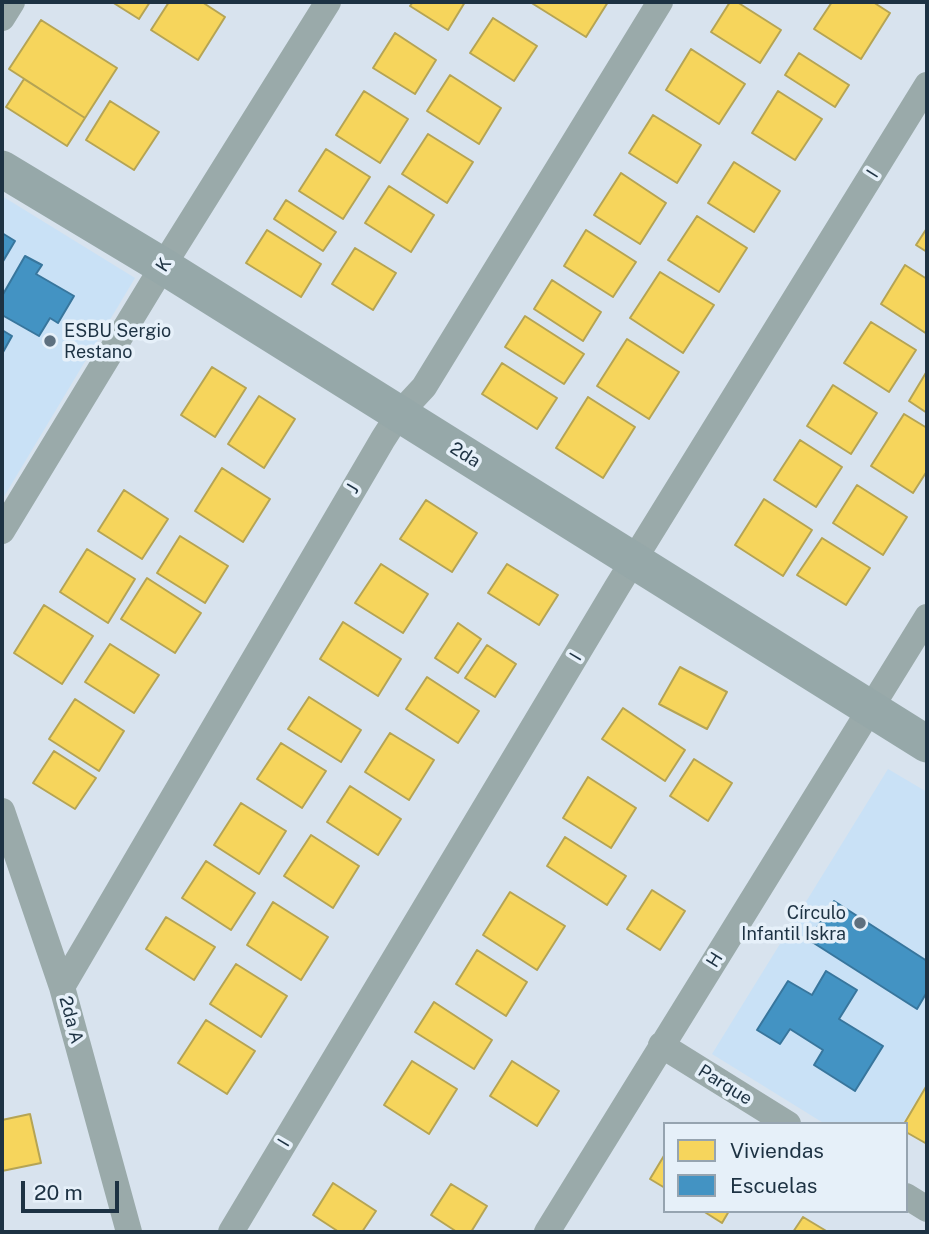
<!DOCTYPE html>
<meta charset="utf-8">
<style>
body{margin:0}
#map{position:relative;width:929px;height:1234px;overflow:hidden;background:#d8e3ee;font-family:"Public Sans",sans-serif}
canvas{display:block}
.frame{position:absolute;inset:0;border:4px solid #1d3243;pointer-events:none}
.legend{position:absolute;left:663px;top:1122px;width:245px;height:91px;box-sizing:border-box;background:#e6f0f9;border:2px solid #96a4b0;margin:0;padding:9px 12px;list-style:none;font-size:21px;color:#1d3243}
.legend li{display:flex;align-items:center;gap:14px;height:35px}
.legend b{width:35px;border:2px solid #96a4b0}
.scale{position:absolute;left:21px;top:1181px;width:98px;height:32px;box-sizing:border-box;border:4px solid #1d3243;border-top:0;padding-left:9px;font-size:21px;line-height:24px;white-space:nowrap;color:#1d3243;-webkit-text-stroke:5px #e6f0f9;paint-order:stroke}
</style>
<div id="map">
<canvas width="929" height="1234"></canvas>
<div class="frame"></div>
<ul class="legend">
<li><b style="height:19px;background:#f6d55c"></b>Viviendas</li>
<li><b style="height:19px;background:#4393c3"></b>Escuelas</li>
</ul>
<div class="scale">20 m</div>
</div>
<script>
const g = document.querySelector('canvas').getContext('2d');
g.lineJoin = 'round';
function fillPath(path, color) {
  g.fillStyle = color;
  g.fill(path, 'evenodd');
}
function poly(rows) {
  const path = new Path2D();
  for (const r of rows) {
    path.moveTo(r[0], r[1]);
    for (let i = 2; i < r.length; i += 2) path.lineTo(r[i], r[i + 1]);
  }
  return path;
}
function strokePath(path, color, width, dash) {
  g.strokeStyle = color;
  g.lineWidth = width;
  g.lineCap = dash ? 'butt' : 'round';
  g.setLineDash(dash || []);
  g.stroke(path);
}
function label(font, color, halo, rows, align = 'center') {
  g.font = font + ' "Public Sans",sans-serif';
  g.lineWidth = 7;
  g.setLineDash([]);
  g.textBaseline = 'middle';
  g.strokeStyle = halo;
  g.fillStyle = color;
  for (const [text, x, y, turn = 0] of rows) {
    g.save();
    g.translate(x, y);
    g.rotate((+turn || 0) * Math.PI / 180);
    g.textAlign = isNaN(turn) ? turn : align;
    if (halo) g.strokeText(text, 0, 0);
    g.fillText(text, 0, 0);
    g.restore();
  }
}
const built = poly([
 [2,196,135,278,2,500],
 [888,769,927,792,927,1083,902,1124,825,1124,712,1054]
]);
const homes = poly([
 [112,2,150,2,139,19,112,2],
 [169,2,202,2,225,17,198,60,151,30,169,2],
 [413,2,465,2,448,30,410,6,413,2],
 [530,2,608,2,586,37,530,2],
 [730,2,737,2,781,30,760,63,711,32,730,2],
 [832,2,873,2,890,13,861,59,814,29,832,2],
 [493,18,537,46,514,81,470,53,493,18],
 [41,20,117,68,85,118,9,69,41,20],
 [395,33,436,60,415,94,373,68,395,33],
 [691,49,745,84,719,124,666,90,691,49],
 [799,53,849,85,835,107,785,75,799,53],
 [450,75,501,108,479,144,427,111,450,75],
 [24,79,85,118,67,146,6,107,24,79],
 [364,91,408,119,380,163,336,135,364,91],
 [778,91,822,119,795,160,752,133,778,91],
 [110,101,159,132,134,170,86,140,110,101],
 [653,115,701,145,677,183,629,153,653,115],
 [428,134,473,162,447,203,402,174,428,134],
 [326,149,370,177,343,219,299,191,326,149],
 [734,162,780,191,754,232,708,203,734,162],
 [621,173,666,203,640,244,594,215,621,173],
 [389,186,434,215,411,252,365,223,389,186],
 [286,200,336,232,323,251,274,219,286,200],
 [697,216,747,248,719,292,668,260,697,216],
 [927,228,927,252,916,245,927,228],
 [267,230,321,264,301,297,246,263,267,230],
 [586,230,636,262,613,297,564,266,586,230],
 [355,248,396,273,373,310,332,284,355,248],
 [905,265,927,279,927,334,881,304,905,265],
 [660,272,714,305,683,353,630,318,660,272],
 [552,280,601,312,583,341,534,309,552,280],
 [525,316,584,354,564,384,505,347,525,316],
 [871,322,916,350,889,392,844,363,871,322],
 [627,339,679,372,649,419,597,386,627,339],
 [502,363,557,398,537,429,482,394,502,363],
 [212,367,246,388,215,437,181,415,212,367],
 [927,371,927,413,909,401,927,371],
 [833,385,877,413,851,454,807,426,833,385],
 [259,396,295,419,264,468,228,444,259,396],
 [588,397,635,427,603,478,556,448,588,397],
 [904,414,927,428,927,471,913,493,871,466,904,414],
 [800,440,842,467,816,507,774,480,800,440],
 [222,468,270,499,243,542,195,511,222,468],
 [857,485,907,517,883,555,833,523,857,485],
 [124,490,168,519,142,559,98,531,124,490],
 [764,499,812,530,783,576,735,545,764,499],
 [426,500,477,533,452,572,400,539,426,500],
 [180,536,228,566,205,603,157,573,180,536],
 [822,538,870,568,846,605,797,575,822,538],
 [87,549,135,579,108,623,60,592,87,549],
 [381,564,428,594,403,633,355,603,381,564],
 [507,564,558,595,539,625,488,593,507,564],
 [147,578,201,613,175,653,121,619,147,578],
 [44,605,93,636,62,684,14,653,44,605],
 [343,622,401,659,378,696,320,659,343,622],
 [458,623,481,639,458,673,435,658,458,623],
 [110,644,159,675,134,713,85,682,110,644],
 [487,645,516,664,495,697,465,678,487,645],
 [680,667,727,692,707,729,659,704,680,667],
 [427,677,479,711,458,743,406,709,427,677],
 [309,697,361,730,341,762,288,729,309,697],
 [75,699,124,731,99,771,49,739,75,699],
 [623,708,685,750,665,781,602,739,623,708],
 [390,733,434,760,409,800,365,772,390,733],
 [281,743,326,771,302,808,257,779,281,743],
 [54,751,96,778,75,809,33,783,54,751],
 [694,759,732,783,708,821,670,796,694,759],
 [588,777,636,808,611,848,563,818,588,777],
 [350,786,401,819,378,855,327,822,350,786],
 [241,803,286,831,259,874,214,845,241,803],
 [311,835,359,866,333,908,284,876,311,835],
 [565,837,626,876,607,905,547,866,565,837],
 [206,861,255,893,231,930,182,898,206,861],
 [652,890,685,911,660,950,627,929,652,890],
 [510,892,565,926,537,970,483,935,510,892],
 [273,902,328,937,301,980,247,945,273,902],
 [166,917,215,947,194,980,146,949,166,917],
 [477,950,527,982,506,1016,456,984,477,950],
 [236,964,287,996,261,1037,210,1004,236,964],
 [434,1002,492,1040,474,1069,415,1032,434,1002],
 [206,1020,255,1051,227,1094,178,1063,206,1020],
 [412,1061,457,1089,429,1134,384,1105,412,1061],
 [512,1061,559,1091,537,1126,490,1096,512,1061],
 [927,1085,927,1144,906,1132,906,1124,904,1124,927,1085],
 [30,1114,41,1163,2,1171,2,1120,30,1114],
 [665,1154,665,1188,650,1179,665,1154],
 [333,1183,376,1211,362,1232,339,1232,313,1215,333,1183],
 [451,1184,487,1206,471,1232,457,1232,431,1215,451,1184],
 [703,1211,729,1211,722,1223,703,1211],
 [803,1217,828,1232,793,1232,803,1217]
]);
const schools = poly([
 [2,233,15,241,2,263,2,233],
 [25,256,42,265,36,274,74,296,58,323,50,318,39,336,2,315,2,296,25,256],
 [2,330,12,336,2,354,2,330],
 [834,901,927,961,927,992,917,1009,809,940,834,901],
 [826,971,857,990,839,1019,883,1046,855,1091,814,1065,823,1050,790,1029,780,1044,757,1030,788,981,812,995,826,971]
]);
const street = poly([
 [2,18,12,2],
 [2,531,163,266,328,2],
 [2,811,62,987,129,1232],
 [62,987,383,439,399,414,424,387,660,2],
 [661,1045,788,1124],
 [906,1196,927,1209],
 [231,1232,617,587,927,85],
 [547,1232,927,617]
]);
const secondary = poly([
 [2,169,163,266,927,744]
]);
const markers = [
 [50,341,7,"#5e707f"],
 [860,923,7,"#5e707f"]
];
const streetNames = [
 ["I",873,174,-58],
 ["K",164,265,-57],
 ["2da",465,455,32],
 ["J",353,489,-60],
 ["I",576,657,-59],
 ["H",715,960,-58],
 ["2da A",71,1020,75],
 ["Parque",725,1085,32],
 ["I",284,1143,-59]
];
const poiNames = [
 ["ESBU Sergio",64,331],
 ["Restano",64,352],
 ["Círculo",846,913,"right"],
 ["Infantil Iskra",846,934,"right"]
];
fillPath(built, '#c9e1f6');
fillPath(homes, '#f6d55c');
strokePath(homes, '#b5a454', 2);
fillPath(schools, '#4393c3');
strokePath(schools, '#38769d', 2);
strokePath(street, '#9aaaaa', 26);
strokePath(secondary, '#96a8a9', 37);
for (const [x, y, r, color] of markers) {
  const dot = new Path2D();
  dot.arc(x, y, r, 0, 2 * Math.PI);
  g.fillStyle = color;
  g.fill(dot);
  strokePath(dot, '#e6f0f9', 2.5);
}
label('18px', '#1d3243', '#e6f0f9', streetNames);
label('18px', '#1d3243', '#e6f0f9', poiNames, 'left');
</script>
